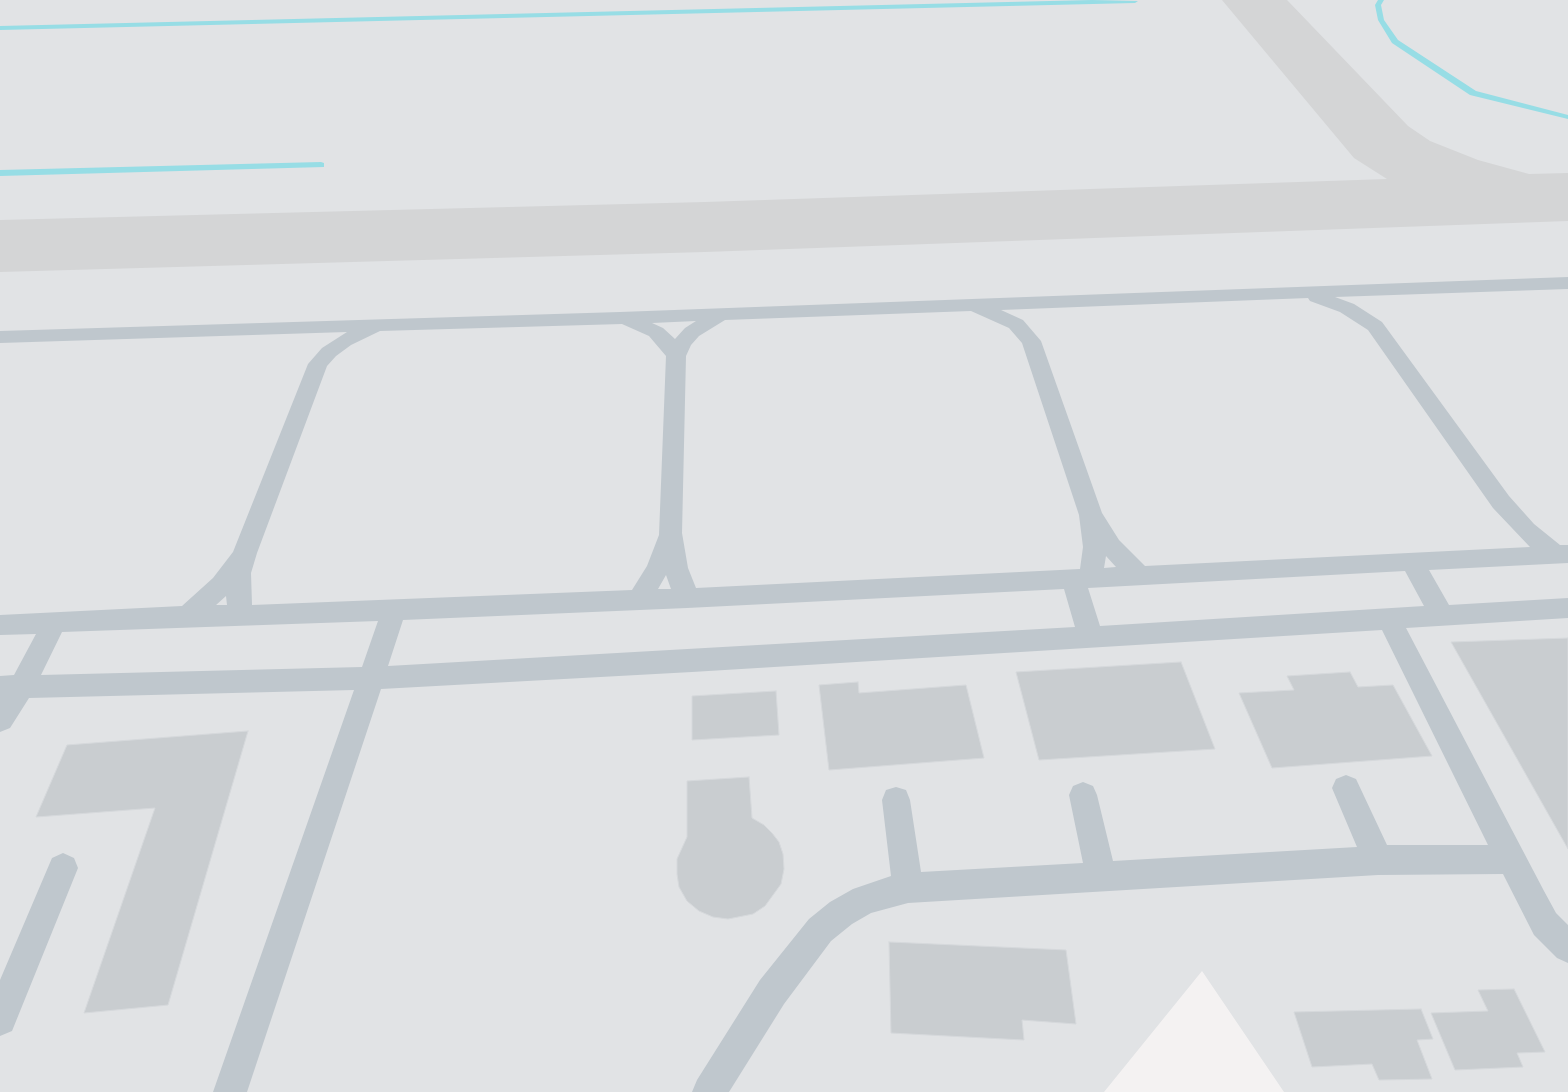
<!DOCTYPE html>
<style>
body{margin:0}
canvas{display:block;background:#f4f2f2}
</style>
<canvas width="1568" height="1092"></canvas>
<script>
const g = document.querySelector('canvas').getContext('2d');
g.lineJoin = 'round';
function fillPath(path, color) {
  g.fillStyle = color;
  g.fill(path, 'evenodd');
}
function poly(rows) {
  const path = new Path2D();
  for (const r of rows) {
    path.moveTo(r[0], r[1]);
    for (let i = 2; i < r.length; i += 2) path.lineTo(r[i], r[i + 1]);
  }
  return path;
}
function strokePath(path, color, width, dash) {
  g.strokeStyle = color;
  g.lineWidth = width;
  g.lineCap = dash ? 'butt' : 'round';
  g.setLineDash(dash || []);
  g.stroke(path);
}
const airport = poly([
 [0,0,1568,0,1568,1092,1284,1092,1202,971,1104,1092,0,1092]
]);
const stream = poly([
 [1092,0,1138,1,1135,3,0,30,0,26,1092,0],
 [1378,0,1384,0,1381,5,1384,20,1398,40,1476,91,1568,115,1568,119,1470,95,1392,43,1378,20,1375,5,1378,0],
 [321,162,324,163,324,167,0,176,0,170,321,162]
]);
const taxiway = poly([
 [1222,0,1287,0,1408,126,1430,141,1478,160,1529,174,1568,173,1568,221,705,252,0,272,0,220,705,202,1387,179,1354,158,1222,0]
]);
const building = poly([
 [1568,638,1568,849,1451,642,1568,638],
 [1181,662,1215,749,1039,760,1016,672,1181,662],
 [1350,672,1358,687,1393,685,1432,756,1272,768,1239,693,1294,690,1287,676,1350,672],
 [858,682,859,693,966,685,984,758,829,770,819,685,858,682],
 [776,691,779,735,692,740,692,696,776,691],
 [248,731,168,1005,84,1013,155,808,36,817,67,745,248,731],
 [749,777,752,818,764,825,772,833,779,842,783,854,784,869,781,884,765,906,753,914,728,919,713,917,699,911,687,901,679,887,677,874,677,859,687,837,687,781,749,777],
 [889,942,1066,950,1076,1024,1022,1020,1024,1040,891,1033,889,942],
 [1514,989,1545,1052,1517,1053,1523,1067,1455,1070,1431,1013,1488,1011,1478,990,1514,989],
 [1421,1009,1433,1039,1417,1040,1432,1079,1379,1080,1372,1064,1312,1067,1294,1012,1421,1009]
]);
const service = poly([
 [1568,277,1568,289,1335,297,1354,304,1382,322,1509,496,1534,524,1560,545,1568,545,1568,563,1429,570,1449,605,1568,598,1568,618,1406,628,1544,891,1556,913,1568,925,1568,963,1557,958,1534,935,1503,874,1378,875,908,903,871,913,852,924,831,941,784,1004,729,1092,692,1092,697,1080,760,980,809,919,830,902,853,889,891,876,882,800,886,790,896,787,906,790,910,800,921,872,1083,863,1069,795,1073,786,1083,782,1093,786,1097,795,1113,861,1357,847,1332,788,1336,779,1346,775,1356,779,1387,845,1488,845,1382,630,692,672,381,689,247,1092,213,1092,354,690,29,698,10,728,0,732,0,676,14,675,36,634,0,635,0,615,182,606,213,578,233,552,308,364,322,348,347,332,0,343,0,331,620,312,1568,277],
 [1308,298,1310,301,1340,312,1368,330,1493,508,1530,547,1145,566,1119,540,1102,513,1041,341,1023,320,1001,310,1308,298],
 [971,311,1009,328,1022,343,1079,515,1083,547,1080,569,696,588,688,568,682,533,686,356,691,345,699,336,725,320,971,311],
 [696,321,685,328,675,339,663,328,652,323,696,321],
 [622,324,649,336,666,356,659,535,647,566,632,590,252,605,251,573,257,553,327,366,336,356,351,345,380,331,622,324],
 [1106,556,1116,567,1104,568,1106,556],
 [1405,571,1424,606,1100,626,1088,588,1405,571],
 [666,575,671,589,658,589,666,575],
 [1064,589,1075,627,388,666,403,620,687,608,1064,589],
 [226,596,227,605,216,605,226,596],
 [378,621,362,667,41,675,62,632,378,621],
 [63,853,74,858,78,868,12,1031,0,1036,0,980,52,858,63,853]
]);
fillPath(airport, '#e1e3e5');
fillPath(stream, '#97dde5');
fillPath(taxiway, '#d4d5d6');
fillPath(building, '#c9cdd0');
strokePath(building, '#d6d9dc', 1);
fillPath(service, '#bfc7cd');
</script>
